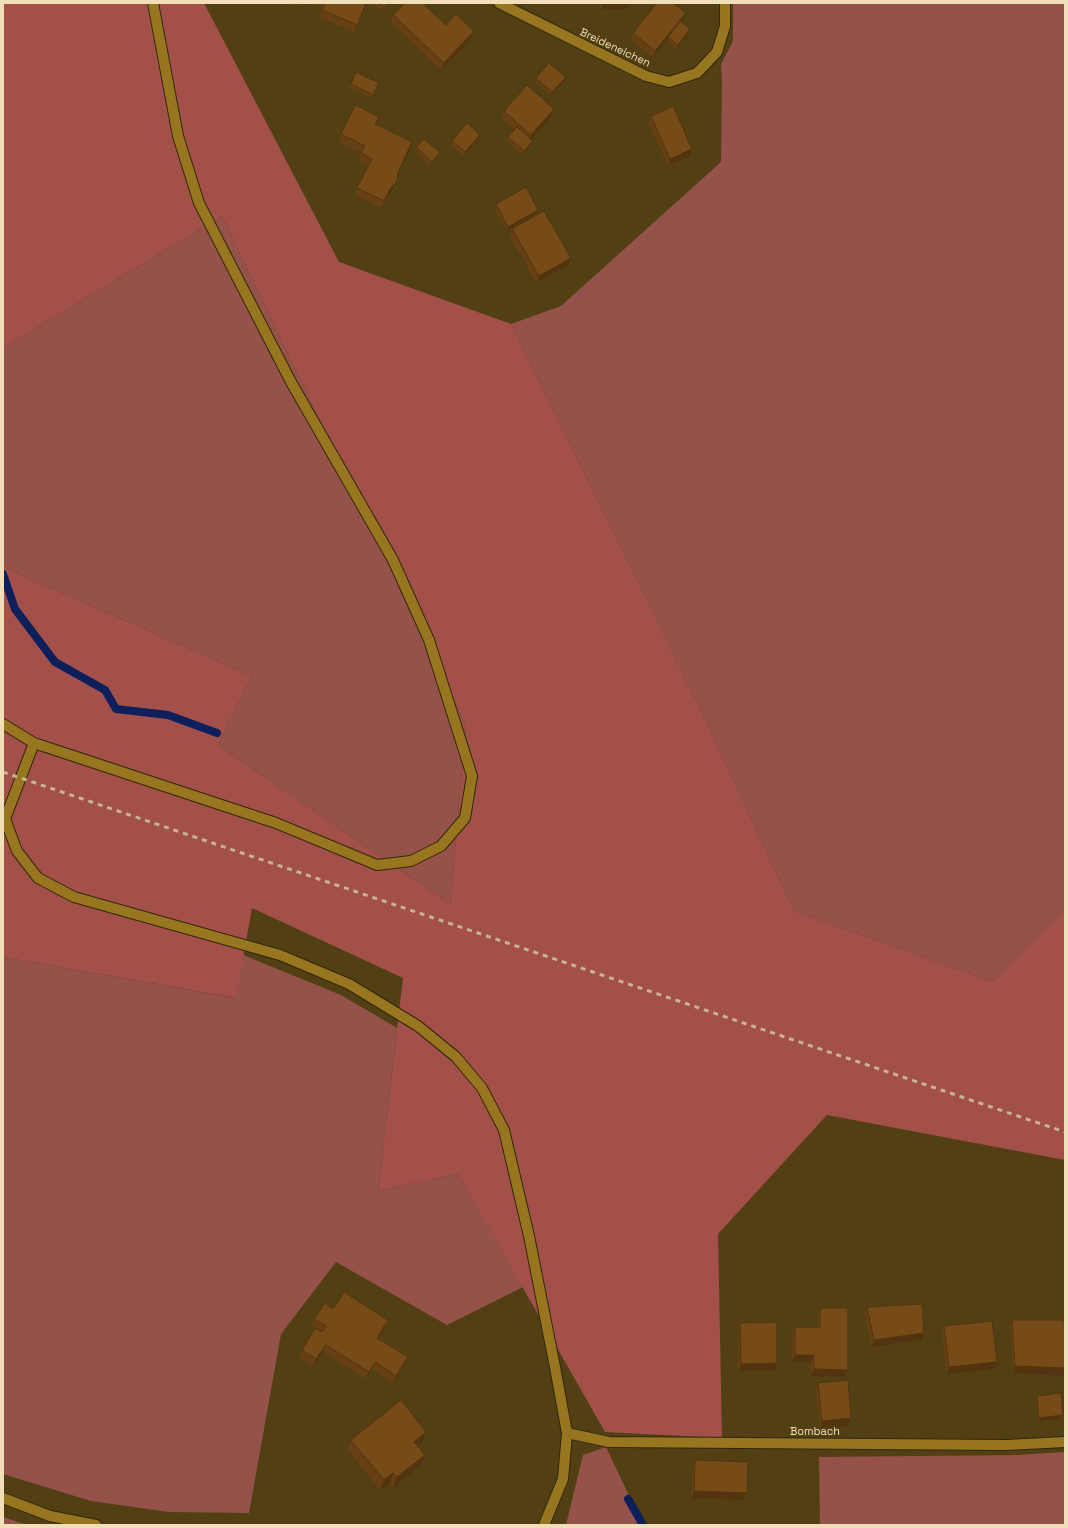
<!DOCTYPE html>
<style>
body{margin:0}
#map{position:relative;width:1068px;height:1528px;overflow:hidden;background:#524014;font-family:"Space Grotesk",sans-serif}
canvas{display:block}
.frame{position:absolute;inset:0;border:4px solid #f1dfb9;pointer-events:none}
</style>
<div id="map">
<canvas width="1068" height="1528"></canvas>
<div class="frame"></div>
</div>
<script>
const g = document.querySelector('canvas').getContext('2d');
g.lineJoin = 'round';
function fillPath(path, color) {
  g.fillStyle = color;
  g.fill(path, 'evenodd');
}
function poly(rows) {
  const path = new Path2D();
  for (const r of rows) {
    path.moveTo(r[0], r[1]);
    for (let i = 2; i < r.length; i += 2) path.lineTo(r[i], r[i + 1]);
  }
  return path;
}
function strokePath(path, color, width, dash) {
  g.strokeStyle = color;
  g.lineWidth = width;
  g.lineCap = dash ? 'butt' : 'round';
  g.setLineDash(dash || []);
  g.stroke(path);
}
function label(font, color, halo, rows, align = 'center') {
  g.font = font + ' "Space Grotesk",sans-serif';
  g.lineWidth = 3;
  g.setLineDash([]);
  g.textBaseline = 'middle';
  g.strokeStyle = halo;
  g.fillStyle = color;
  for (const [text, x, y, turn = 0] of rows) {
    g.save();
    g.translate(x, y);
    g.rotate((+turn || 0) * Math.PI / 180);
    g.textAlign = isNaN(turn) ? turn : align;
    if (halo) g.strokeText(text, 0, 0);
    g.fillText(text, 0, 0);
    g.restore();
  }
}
const green = poly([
 [733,3,1065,3,1065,910,993,982,794,911,699,706,511,324,561,306,721,162,722,81,721,64,733,41],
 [222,216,466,726,450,904,218,745,252,676,3,567,3,348],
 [243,955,341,995,397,1028,378,1191,458,1174,523,1287,447,1325,336,1262,281,1334,249,1513,169,1512,91,1501,3,1474,3,957,235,998],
 [606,1447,643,1525,566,1525,583,1455],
 [1065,1452,1065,1525,820,1525,819,1457,1018,1455],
 [3,1517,27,1525,3,1525]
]);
const forest = poly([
 [3,3,204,3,339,262,511,324,699,706,794,911,993,982,1065,910,1065,1160,827,1115,718,1234,722,1438,605,1432,458,1174,378,1191,403,978,252,908,236,998,3,957,3,567,252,676,218,745,450,904,466,726,222,216,3,348]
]);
const stream = poly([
 [3,574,15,609,55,662,105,690,116,709,168,715,217,733],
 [628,1499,643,1525]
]);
const minor = poly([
 [499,3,646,76,669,82,697,73,717,52,725,26,725,3],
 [3,724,34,743,276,823,377,865,411,861,441,846,465,818,472,776,429,640,393,560,291,382,199,203,178,136,153,3],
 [34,743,5,819,17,851,38,878,74,897,280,955,349,984,418,1026,456,1057,482,1088,504,1130,529,1236,555,1367,567,1433,563,1479,544,1525],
 [567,1433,609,1442,1006,1445,1065,1442],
 [3,1498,50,1516,96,1525]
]);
const rail = poly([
 [3,772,1065,1132]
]);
const wall = poly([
 [290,3,299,3,297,6],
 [314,3,367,3,354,32,319,17,323,7],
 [368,3,388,3,384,10],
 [600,3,633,3,626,9,601,9],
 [686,13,683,20,681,22,690,29,689,33,677,49,667,41,667,40,653,58,631,40,633,33],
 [393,15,446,25,471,38,441,70,391,22],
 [536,78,565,81,551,95,535,82],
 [379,83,372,98,349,87,351,84],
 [554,109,552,116,531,140,532,145,522,155,506,140,508,137,514,129,502,119,504,111],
 [651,116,692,149,690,156,668,166,648,123],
 [376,125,412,142,410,150,397,174,397,181,394,188,387,196,381,208,354,195,357,188,368,165,358,160,361,152,338,142,341,134],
 [480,135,479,139,463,156,451,145,452,141],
 [416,147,438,156,430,165,414,150],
 [496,204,538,210,537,213,507,230,494,208],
 [512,229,571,258,569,265,536,283,510,236],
 [867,1307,922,1340,871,1347,865,1314],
 [820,1308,848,1370,845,1377,811,1376,811,1362,792,1362,792,1334,795,1327,818,1327,818,1315],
 [333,1309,385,1327,379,1338,408,1357,405,1364,394,1383,372,1369,366,1379,323,1352,314,1366,299,1357,302,1350,315,1328,312,1326,314,1319],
 [1012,1320,1065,1339,1065,1374,1064,1376,1013,1373,1010,1327],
 [740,1323,777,1363,775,1371,738,1371,738,1330],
 [944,1326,997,1362,995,1369,947,1374,942,1333],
 [818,1383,849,1426,820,1428,816,1390],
 [1037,1396,1063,1415,1061,1419,1038,1421,1036,1400],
 [426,1432,423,1442,418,1446,425,1455,421,1465,393,1488,390,1483,380,1491,348,1450,351,1440],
 [695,1460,747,1493,744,1500,691,1498,693,1468]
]);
const shadedWall = poly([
 [366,3,367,3,354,32,357,25],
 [603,3,633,3,626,9,601,9],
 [686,13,683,20,669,38,668,37,667,40,653,58,655,51],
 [690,29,689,33,677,49,678,45],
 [474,31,471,38,441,70,444,63],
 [566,77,565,81,551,95,552,92],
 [554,109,552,116,529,142,531,135],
 [480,135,479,139,463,156,465,152],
 [533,141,532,145,522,155,524,151],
 [412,142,410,150,395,179,398,172],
 [692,149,690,156,668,166,670,159],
 [440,152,438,156,430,165,432,162],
 [397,181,394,188,387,196,381,208,384,201,390,189],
 [538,210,537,213,507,230,508,227],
 [571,258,569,265,536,283,539,276],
 [388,1320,385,1327,375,1345,377,1338],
 [924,1333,922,1340,871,1347,874,1340],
 [326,1345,323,1352,314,1366,316,1359],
 [795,1355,814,1355,811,1362,792,1362],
 [408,1357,405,1364,394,1383,396,1376],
 [375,1362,372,1369,366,1379,369,1372],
 [997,1362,995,1369,947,1374,949,1367],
 [777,1363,775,1371,738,1371,741,1364],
 [1015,1366,1065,1368,1065,1374,1064,1376,1013,1373],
 [814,1369,848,1370,845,1377,811,1376],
 [1063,1415,1061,1419,1038,1421,1039,1418],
 [851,1418,849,1426,820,1428,822,1421],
 [426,1432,423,1442,410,1452,414,1442],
 [425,1455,421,1465,393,1488,397,1477],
 [393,1473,390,1483,380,1491,384,1480],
 [694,1491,747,1493,744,1500,691,1498]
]);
const building = poly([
 [325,3,366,3,357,25,322,10,325,3],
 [377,3,387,3,386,7,377,3],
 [405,3,422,3,446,25,456,14,474,31,444,63,393,15,405,3],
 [657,3,673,3,686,13,655,51,633,33,657,3],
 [680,21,690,29,678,45,668,37,680,21],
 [549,63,566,77,552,92,536,78,549,63],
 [356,72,379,83,373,95,351,84,356,72],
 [527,85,554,109,531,135,504,111,527,85],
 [355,105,379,117,375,124,412,142,398,172,397,181,390,189,384,201,357,188,372,159,361,153,365,146,341,134,355,105],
 [673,106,692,149,670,159,651,116,673,106],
 [467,123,480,135,465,152,452,141,467,123],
 [517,127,533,141,524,151,508,137,517,127],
 [424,139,440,152,432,162,416,147,424,139],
 [526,187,538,210,508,227,496,204,526,187],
 [544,211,571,258,539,276,512,229,544,211],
 [344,1292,388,1320,377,1338,408,1357,396,1376,375,1362,369,1372,326,1345,316,1359,302,1350,315,1328,322,1332,326,1326,314,1319,325,1303,333,1309,344,1292],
 [922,1304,924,1333,874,1340,867,1307,922,1304],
 [820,1308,848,1308,848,1370,814,1369,814,1355,795,1355,795,1327,820,1327,820,1308],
 [1012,1320,1064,1320,1065,1339,1065,1368,1015,1366,1012,1320],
 [992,1321,997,1362,949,1367,944,1326,992,1321],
 [777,1322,777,1363,741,1364,740,1323,777,1322],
 [848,1380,851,1418,822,1421,818,1383,848,1380],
 [1061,1393,1063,1415,1039,1418,1037,1396,1061,1393],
 [401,1400,426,1432,414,1442,425,1455,397,1477,393,1473,384,1480,351,1440,401,1400],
 [695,1460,748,1462,747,1493,694,1491,695,1460]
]);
const streetNames = [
 ["Breideneichen",615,48,25],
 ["Bombach",815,1432]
];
fillPath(green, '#94524b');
fillPath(forest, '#a25049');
strokePath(stream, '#0e205c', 8);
strokePath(minor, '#32270d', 12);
strokePath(minor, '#98761f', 10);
strokePath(rail, '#c7b58d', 3, [5, 5]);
fillPath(wall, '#664014');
fillPath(shadedWall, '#533410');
fillPath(building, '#774b17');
strokePath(building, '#533410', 1);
label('11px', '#f1dfb9', '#524014', streetNames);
</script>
